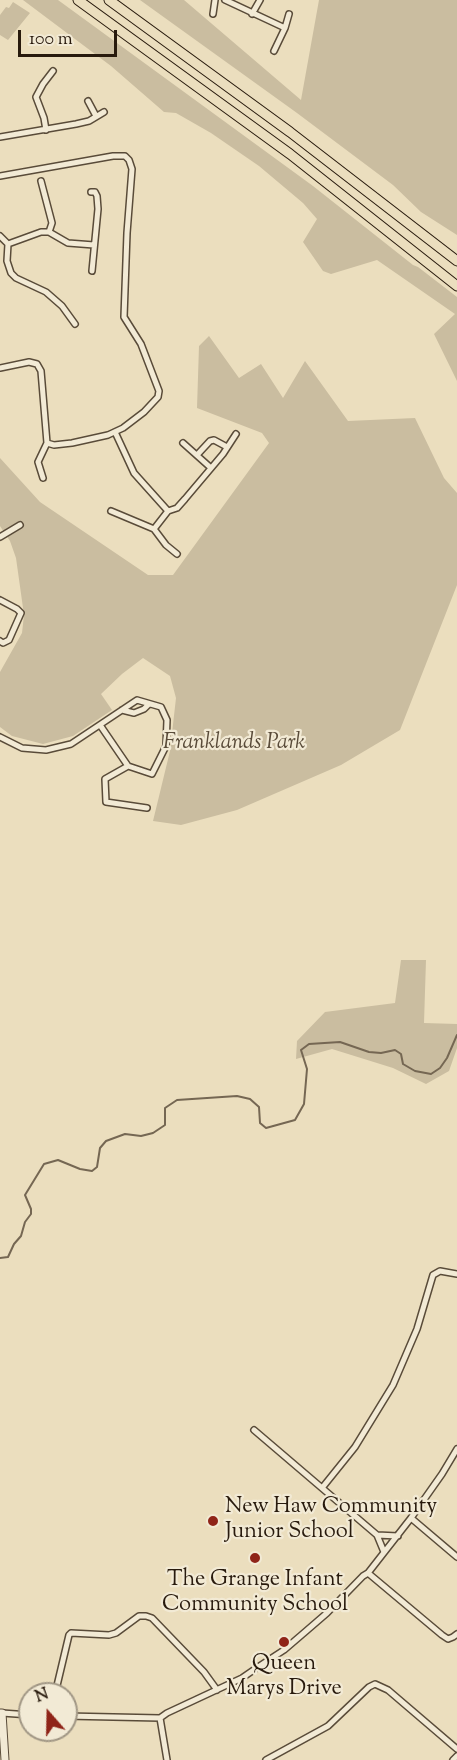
<!DOCTYPE html>
<style>
body{margin:0}
#map{position:relative;width:457px;height:1760px;overflow:hidden;background:#ebdebe;font-family:"Sorts Mill Goudy",serif}
canvas{display:block}
.north{position:absolute;left:18px;top:1682px;width:60px;height:60px;box-sizing:border-box;background:#f2ead5;border:2px solid #a19785;border-radius:50%;rotate:340deg;font-size:16px;font-weight:700;line-height:24px;text-align:center;color:#281a0d}
.north::after{content:'';display:block;margin:auto;width:21px;height:27px;background:#8f2418;clip-path:polygon(50% 0,100% 100%,50% 72%,0 100%)}
.scale{position:absolute;left:18px;top:30px;width:99px;height:27px;box-sizing:border-box;border:3px solid #281a0d;border-top:0;padding-left:8px;font-size:18px;line-height:21px;white-space:nowrap;color:#281a0d;-webkit-text-stroke:4px #f2ead5;paint-order:stroke}
</style>
<div id="map">
<canvas width="457" height="1760"></canvas>
<div class="north">N</div>
<div class="scale">100 m</div>
</div>
<script>
const g = document.querySelector('canvas').getContext('2d');
g.lineJoin = 'round';
function fillPath(path, color) {
  g.fillStyle = color;
  g.fill(path, 'evenodd');
}
function poly(rows) {
  const path = new Path2D();
  for (const r of rows) {
    path.moveTo(r[0], r[1]);
    for (let i = 2; i < r.length; i += 2) path.lineTo(r[i], r[i + 1]);
  }
  return path;
}
function strokePath(path, color, width, dash) {
  g.strokeStyle = color;
  g.lineWidth = width;
  g.lineCap = dash ? 'butt' : 'round';
  g.setLineDash(dash || []);
  g.stroke(path);
}
function label(font, color, halo, rows, align = 'center') {
  g.font = font + ' "Sorts Mill Goudy",serif';
  g.lineWidth = 4.5;
  g.setLineDash([]);
  g.textBaseline = 'middle';
  g.strokeStyle = halo;
  g.fillStyle = color;
  for (const [text, x, y, turn = 0] of rows) {
    g.save();
    g.translate(x, y);
    g.rotate((+turn || 0) * Math.PI / 180);
    g.textAlign = isNaN(turn) ? turn : align;
    if (halo) g.strokeText(text, 0, 0);
    g.fillText(text, 0, 0);
    g.restore();
  }
}
const green = poly([
 [23,0,58,0,313,186,413,265,418,267,457,297,457,381,434,334,455,314,377,260,331,274,323,271,303,242,317,219,303,203,259,166,211,133,176,113,164,112,111,66],
 [140,0,184,0,301,100,319,0,457,0,457,235,421,212,393,185,297,113],
 [13,2,30,13,8,40,0,35,0,15,6,7,9,8],
 [209,336,239,378,261,364,283,398,305,361,348,421,415,418,444,478,457,493,457,585,400,730,341,765,237,810,181,825,153,821,170,751,176,698,170,676,143,658,122,674,101,694,112,710,73,736,43,744,12,736,0,727,0,672,22,633,24,615,16,558,10,541,0,526,0,458,40,502,148,575,173,575,269,443,262,433,197,408,199,346],
 [401,960,426,960,424,1023,457,1024,457,1048,449,1071,426,1084,393,1068,332,1049,296,1059,297,1041,325,1012,395,1003]
]);
const stream = poly([
 [0,1258,8,1257,14,1244,21,1236,25,1222,31,1214,31,1209,25,1195,44,1164,58,1160,80,1169,92,1171,97,1167,100,1148,106,1141,125,1134,141,1136,153,1133,165,1125,165,1108,177,1100,237,1096,250,1099,259,1107,260,1123,266,1128,295,1120,304,1104,307,1069,301,1050,309,1044,340,1042,369,1052,381,1053,395,1050,401,1054,403,1064,415,1071,431,1074,440,1068,447,1058,457,1035]
]);
const minor = poly([
 [225,0,285,28],
 [213,14,215,0],
 [252,14,260,0],
 [274,51,285,28,289,14],
 [88,101,96,116],
 [46,130,44,118,36,97,43,84,53,71],
 [0,137,76,124,89,121,104,112],
 [0,176,113,156,125,156,129,160,132,169,127,233,124,317,141,344,159,391,158,397,144,412,123,428,108,435,72,443,54,445,47,443],
 [41,181,52,223,49,232],
 [91,192,95,192,97,196,98,209,92,271],
 [0,236,8,244,41,232,49,232,68,243,94,245],
 [8,244,7,261,11,273,16,278,46,292,62,306,75,324],
 [0,368,29,362,37,364,41,371,47,443,38,462,43,478],
 [115,432,134,473,168,511],
 [183,443,211,468],
 [197,455,210,441,214,440,227,447],
 [111,511,154,529,168,511,177,508,185,499,223,454,236,434],
 [154,529,166,545,177,554],
 [0,537,20,525],
 [0,600,17,609,21,613,9,640,3,643,0,641],
 [122,710,134,713,144,709,149,704],
 [0,737,22,748,46,750,71,744,137,700,161,707,167,720,166,746,152,774,128,766,100,725],
 [128,766,105,779,106,802,147,808],
 [254,1430,377,1535,384,1552],
 [322,1488,355,1447,393,1385,417,1329,433,1275,440,1271,457,1274],
 [411,1518,457,1557],
 [377,1535,398,1536],
 [368,1573,442,1635,448,1639,453,1637,457,1634],
 [55,1694,69,1635,71,1633,109,1635,116,1633,139,1616,146,1616,152,1618,204,1672,217,1690],
 [2,1713,30,1715],
 [66,1716,160,1718,167,1713,242,1678,258,1667,284,1650,305,1632,327,1613,363,1576,368,1573,411,1518,442,1474,457,1449],
 [160,1718,167,1760],
 [266,1760,328,1726,369,1687,375,1684,388,1690,457,1749],
 [453,1760,457,1756]
]);
const tertiary = poly([
 [0,1713,2,1713,5,1760]
]);
const motorway = poly([
 [78,0,290,154,457,286],
 [109,0,290,132,457,261]
]);
const markers = [
 [213,1521,6,"#8f2418"],
 [255,1558,6,"#8f2418"],
 [284,1642,6,"#8f2418"]
];
const parkNames = [
 ["Franklands Park",234,744]
];
const poiNames = [
 ["New Haw Community",225,1508,"left"],
 ["Junior School",225,1533,"left"],
 ["The Grange Infant",255,1581],
 ["Community School",255,1606],
 ["Queen",284,1665],
 ["Marys Drive",284,1690]
];
fillPath(green, '#cabda0');
strokePath(stream, '#756753', 2);
strokePath(minor, '#594b39', 8);
strokePath(tertiary, '#594b39', 9);
strokePath(motorway, '#281a0d', 11);
strokePath(minor, '#f2ead5', 5);
strokePath(tertiary, '#f2ead5', 7);
strokePath(motorway, '#ebdebe', 9);
for (const [x, y, r, color] of markers) {
  const dot = new Path2D();
  dot.arc(x, y, r, 0, 2 * Math.PI);
  g.fillStyle = color;
  g.fill(dot);
  strokePath(dot, '#f2ead5', 2);
}
label('italic 22px', '#594b39', '#f2ead5', parkNames);
label('22px', '#281a0d', '#f2ead5', poiNames);
</script>
